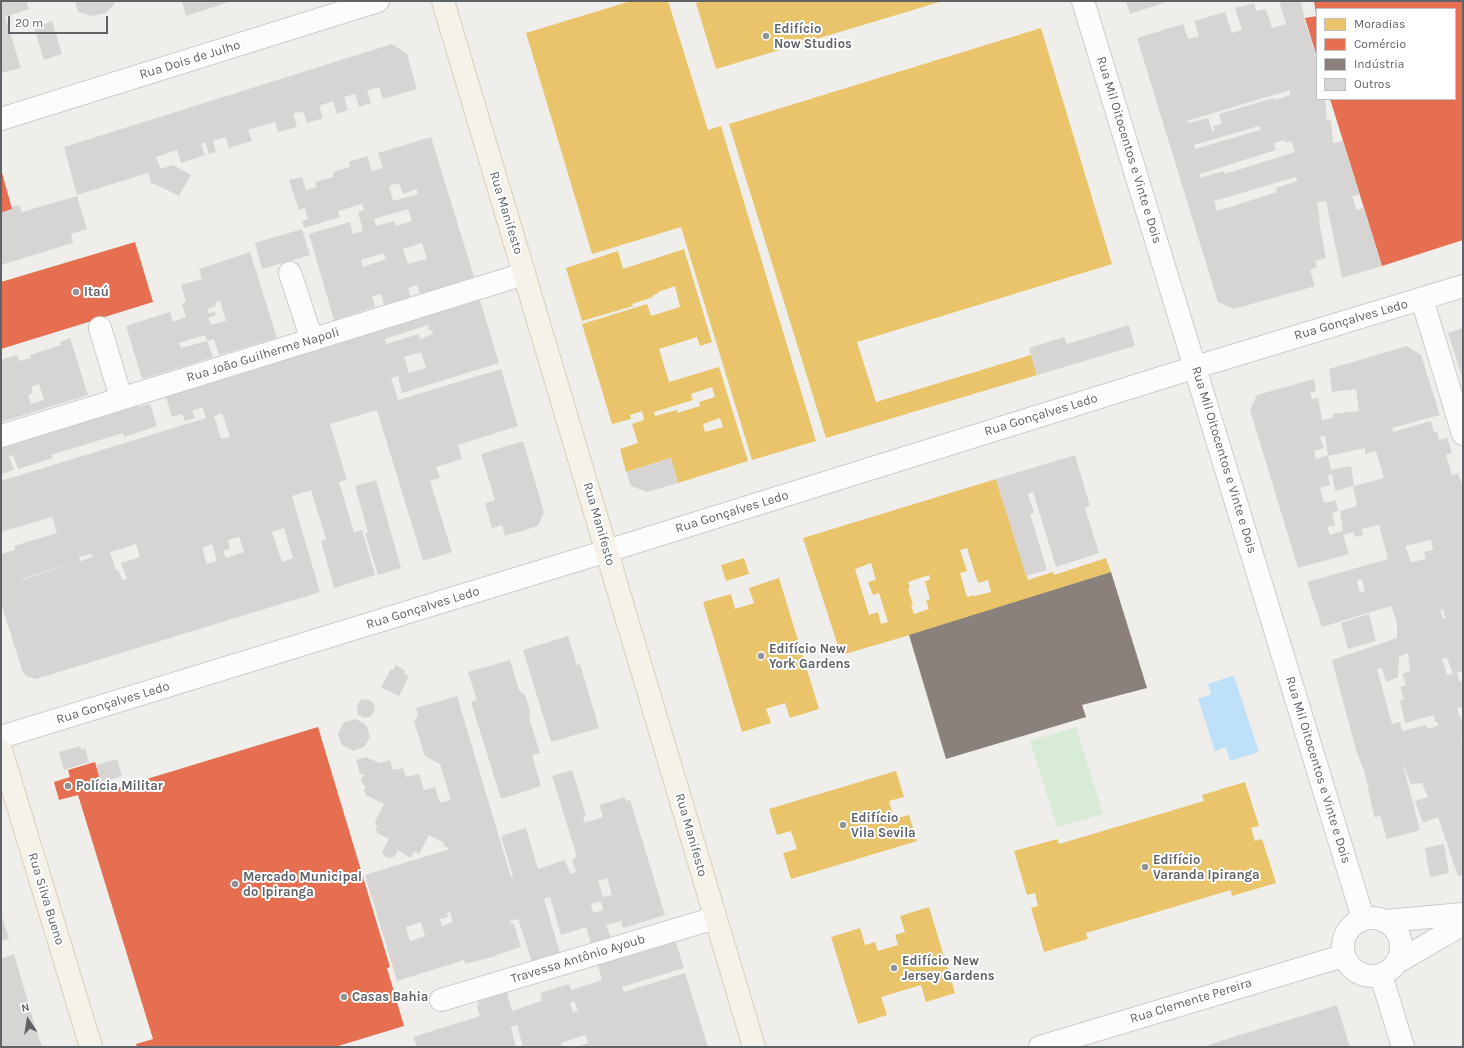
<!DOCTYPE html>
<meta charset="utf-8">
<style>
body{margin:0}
#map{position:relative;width:1464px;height:1048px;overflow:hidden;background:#efeeea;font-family:Karla,sans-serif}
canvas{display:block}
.frame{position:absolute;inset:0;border:2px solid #5f6368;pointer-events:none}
.legend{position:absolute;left:1316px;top:8px;width:140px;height:92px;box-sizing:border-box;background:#fff;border:1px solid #bfc1c3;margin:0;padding:5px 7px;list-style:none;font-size:12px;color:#5f6368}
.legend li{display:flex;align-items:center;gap:8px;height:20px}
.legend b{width:20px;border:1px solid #bfc1c3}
.north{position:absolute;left:8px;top:1000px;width:40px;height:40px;-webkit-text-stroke:3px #fff;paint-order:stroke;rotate:348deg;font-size:11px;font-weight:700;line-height:16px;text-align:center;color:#5f6368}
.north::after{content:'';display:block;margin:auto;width:14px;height:18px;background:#5f6368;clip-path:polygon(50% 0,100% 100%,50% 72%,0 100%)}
.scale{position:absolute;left:8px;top:16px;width:100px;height:18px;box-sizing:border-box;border:2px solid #5f6368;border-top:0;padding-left:5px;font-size:12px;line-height:14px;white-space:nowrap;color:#5f6368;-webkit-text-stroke:3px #fff;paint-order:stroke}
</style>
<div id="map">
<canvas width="1464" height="1048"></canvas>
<div class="frame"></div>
<ul class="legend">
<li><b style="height:11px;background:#e9c46a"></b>Moradias</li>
<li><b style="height:11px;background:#e76f51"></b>Comércio</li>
<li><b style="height:11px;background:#8a817c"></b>Indústria</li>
<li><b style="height:11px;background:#d6d5d3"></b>Outros</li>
</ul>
<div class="north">N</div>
<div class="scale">20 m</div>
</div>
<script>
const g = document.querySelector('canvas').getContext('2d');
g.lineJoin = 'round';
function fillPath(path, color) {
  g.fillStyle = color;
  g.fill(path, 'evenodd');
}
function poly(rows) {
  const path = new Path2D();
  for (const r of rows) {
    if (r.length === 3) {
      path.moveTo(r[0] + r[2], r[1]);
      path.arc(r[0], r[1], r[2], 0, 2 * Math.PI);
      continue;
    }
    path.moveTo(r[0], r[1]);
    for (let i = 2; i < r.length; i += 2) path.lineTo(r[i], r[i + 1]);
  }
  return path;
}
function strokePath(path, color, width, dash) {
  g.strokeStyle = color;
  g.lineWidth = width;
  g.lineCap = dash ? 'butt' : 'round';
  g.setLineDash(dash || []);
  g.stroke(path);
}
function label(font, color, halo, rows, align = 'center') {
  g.font = font + ' Karla,sans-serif';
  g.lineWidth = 4;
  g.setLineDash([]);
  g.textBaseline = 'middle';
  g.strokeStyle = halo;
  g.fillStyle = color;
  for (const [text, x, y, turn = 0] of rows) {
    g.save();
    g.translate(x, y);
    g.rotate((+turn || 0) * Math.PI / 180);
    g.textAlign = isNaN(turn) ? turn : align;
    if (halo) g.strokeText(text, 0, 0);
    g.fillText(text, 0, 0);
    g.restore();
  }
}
const green = poly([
 [1076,727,1103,814,1057,827,1030,741]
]);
const water = poly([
 [1232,676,1234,676,1259,752,1230,761,1226,747,1215,751,1198,699,1211,694,1208,684]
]);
const homes = poly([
 [631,1,668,1,708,130,721,126,816,441,752,460,681,227,592,254,526,33],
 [702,1,943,1,716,69,696,3],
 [1041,28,1112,264,857,342,876,402,1031,355,1037,375,826,438,729,124],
 [684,249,712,342,700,346,697,337,659,349,669,382,719,367,748,461,678,483,671,458,626,472,620,449,638,443,632,424,644,420,643,415,642,411,630,415,631,419,612,424,582,324,647,304,651,316,680,307,675,286,658,292,658,293,652,296,653,297,632,304,633,306,582,321,566,268,618,251,623,269],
 [712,387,715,397,699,402,700,406,677,413,677,410,655,416,654,412,693,400,691,394],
 [720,418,723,427,705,432,703,424],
 [996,479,1028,580,1053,572,1054,575,1106,558,1111,572,934,628,841,655,803,538],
 [967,548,978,583,988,580,991,592,974,596,974,595,967,597,960,573,967,571,960,550],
 [871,563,876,580,868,582,873,595,879,593,888,622,881,624,878,612,869,615,855,569],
 [929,575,930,580,925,581,930,599,926,601,929,609,914,614,911,605,913,604,908,589,910,588,908,582],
 [744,558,749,574,726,581,721,565],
 [779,578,819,709,790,718,785,703,766,709,771,723,742,732,703,602,731,594,735,609,754,603,749,588],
 [896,771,904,797,889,801,894,819,909,815,917,841,791,879,783,853,797,849,791,831,777,835,769,809],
 [1245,782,1259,826,1251,828,1255,841,1262,839,1276,883,1232,896,1231,890,1086,933,1088,939,1044,952,1031,908,1038,906,1035,893,1027,895,1014,851,1057,839,1059,844,1204,801,1202,795],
 [929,907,955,993,926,1002,921,985,881,997,887,1015,858,1024,831,937,860,928,865,945,875,942,878,951,898,945,895,935,905,932,900,916]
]);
const shops = poly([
 [1314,1,1463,1,1463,240,1382,266,1330,99,1455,99,1455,9,1317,9,1316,14],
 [1317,16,1317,57,1305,18],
 [1,169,12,209,1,213],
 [135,242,153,302,1,349,1,282],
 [318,727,390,967,387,968,404,1026,335,1047,137,1047,136,1044,153,1039,78,795,59,800,54,782,70,777,68,770,95,762,104,792]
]);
const industry = poly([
 [1111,572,1147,688,1082,705,1086,717,946,759,909,635]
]);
const building = poly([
 [1,1,26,1,29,9,5,17,21,68,1,73],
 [75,1,116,1,111,8,106,13,92,16,78,12],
 [182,1,232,1,186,16],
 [1126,1,1169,1,1130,14],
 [1279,1,1301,1,1305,21,1317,58,1317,99,1325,99,1327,121,1331,120,1333,143,1343,141,1360,195,1352,196,1357,210,1364,208,1382,266,1342,278,1326,201,1317,202,1320,221,1319,221,1326,258,1315,261,1317,267,1310,270,1315,286,1234,309,1218,302,1137,38,1183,24,1188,39,1199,36,1194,21,1225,12,1232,33,1242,30,1235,8,1254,3,1256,11,1266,9,1272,28,1286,24],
 [1290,90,1290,95,1275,100,1274,98,1219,114,1222,124,1213,126,1215,130,1212,131,1208,118,1188,123,1187,121],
 [1259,126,1260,130,1195,149,1194,145],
 [1285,140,1286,143,1291,141,1295,152,1225,174,1224,171,1200,178,1200,174,1276,150,1274,143],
 [1296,177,1297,181,1276,188,1277,192,1217,211,1214,201],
 [52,21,62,54,44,60,34,28],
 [392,44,407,54,417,89,383,99,379,87,367,90,371,103,359,107,355,94,344,97,348,110,337,114,333,101,319,106,323,118,307,123,303,111,293,114,297,127,278,132,275,122,260,126,248,130,252,141,229,148,226,137,213,141,216,152,209,154,205,142,201,144,205,155,181,163,177,150,156,157,161,169,173,165,191,175,179,196,153,183,152,185,148,173,77,195,64,147],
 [431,137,474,277,420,294,417,285,408,288,411,297,384,305,381,294,372,296,375,307,334,320,309,234,350,222,353,234,363,231,358,212,364,210,362,204,338,211,340,217,304,228,302,221,308,219,305,208,299,210,289,180,302,177,306,190,317,187,315,182,333,177,333,172,350,167,349,162,367,156,372,171,383,168,378,153],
 [399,183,403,194,417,189,418,194,393,201,389,186],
 [408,209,412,221,396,226,394,221,376,226,374,219],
 [422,243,427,259,408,264,403,249],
 [384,253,386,259,363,267,361,260],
 [77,196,87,229,71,234,73,243,1,265,1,213,12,209,12,207,19,205,22,212],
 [302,229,310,255,262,269,255,243],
 [250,252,277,338,219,355,214,339,207,341,205,335,179,343,181,348,207,341,213,357,142,379,126,326,170,312,173,322,186,317,182,304,186,302,181,285,202,279,199,269],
 [220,301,226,321,211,325,208,318,216,315,214,311,209,314,207,309,216,306,215,303],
 [479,297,499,363,402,393,398,376,391,378,398,400,501,369,518,426,458,445,462,459,436,467,440,478,430,481,452,552,423,561,377,410,330,424,347,480,339,482,354,532,362,530,375,575,334,588,321,541,326,539,311,490,292,496,320,592,36,679,28,677,23,673,1,603,1,554,15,550,14,546,57,533,52,517,1,532,1,481,206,418,202,407,192,411,195,418,185,421,182,414,172,417,165,394],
 [428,325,429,331,432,330,433,334,420,339,419,334,386,344,385,339],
 [421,352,426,368,409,373,404,357],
 [222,413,230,437,221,439,214,416],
 [284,528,293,558,282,562,272,532],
 [239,537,244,552,226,558,223,551,230,549,228,540],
 [136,544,140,557,121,563,127,579,122,580,118,569,116,570,110,552],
 [212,544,217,561,207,564,202,548],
 [92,554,93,557,22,580,22,579,80,561,79,557],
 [1129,325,1135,346,1037,375,1029,348,1064,337,1067,344],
 [1463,328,1463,377,1462,377,1448,333],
 [70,338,88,395,1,422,1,360,17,355,19,361,31,358,30,355,61,345,60,342],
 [39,384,44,400,31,404,28,395,33,393,31,387],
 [1407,346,1421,355,1440,415,1392,428,1393,432,1431,421,1434,432,1437,432,1439,440,1447,438,1452,453,1446,455,1452,475,1458,473,1463,488,1463,671,1457,673,1460,682,1463,681,1463,707,1457,708,1460,718,1463,717,1463,737,1461,737,1463,743,1463,875,1458,876,1438,817,1423,823,1415,801,1428,797,1422,783,1411,784,1402,761,1420,830,1387,839,1380,816,1374,817,1365,773,1356,750,1332,660,1397,638,1397,623,1391,606,1322,627,1307,582,1388,559,1379,525,1362,529,1363,535,1355,537,1353,532,1343,535,1349,554,1298,568,1250,410,1257,395,1314,379,1316,391,1310,393,1312,399,1318,398,1322,420,1333,418,1333,414,1359,411,1356,389,1332,392,1329,369],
 [1325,436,1328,455,1316,459,1314,451,1324,448,1320,437],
 [1365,448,1365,454,1376,451,1384,478,1354,486,1351,466,1331,470,1328,456],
 [1332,474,1335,491,1353,486,1357,506,1340,511,1343,531,1330,535,1327,527,1335,525,1332,513,1338,511,1336,500,1324,503,1320,488,1330,485,1328,475],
 [1431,540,1433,550,1424,552,1426,559,1411,562,1405,546],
 [1362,579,1365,591,1360,593,1357,581],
 [1443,609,1445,618,1443,619,1440,610],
 [1408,653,1410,671,1402,674,1406,685,1400,687,1404,700,1400,701,1405,723,1434,715,1435,722,1438,722,1438,726,1427,729,1426,725,1402,731,1400,722,1392,724,1377,669,1382,668,1386,682,1398,677,1399,657],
 [1447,658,1453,674,1447,675,1442,659],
 [137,402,139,407,150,404,157,426,124,437,123,433,51,455,53,458,18,469,13,455,9,456,14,470,1,474,1,444],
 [523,441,544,512,538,526,505,536,502,525,492,528,486,507,485,503,495,500,481,454],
 [1075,455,1090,506,1085,508,1099,553,1056,567,1033,492,1028,494,1034,513,1030,514,1047,570,1026,576,996,479],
 [671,458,678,483,647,492,631,486,626,472],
 [376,480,401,568,378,575,365,533,368,532,355,486],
 [1369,614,1376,641,1348,649,1341,623],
 [568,636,577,665,580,664,599,728,551,742,523,650],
 [510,660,519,690,525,695,529,707,530,712,529,718,540,753,532,755,541,786,501,799,471,702,477,700,468,672],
 [395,665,405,670,404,674,409,676,399,696,381,687,391,669,393,670],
 [457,696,511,877,513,876,501,836,526,828,538,869,565,860,570,874,576,872,572,859,577,857,552,776,572,770,586,815,583,817,585,823,603,817,599,805,625,797,626,801,630,800,665,915,623,928,621,921,606,925,611,938,591,944,586,927,561,935,550,897,544,899,560,953,532,962,518,919,510,921,511,924,514,924,521,947,496,955,496,956,465,964,464,960,397,981,365,875,450,849,444,846,443,842,429,835,419,854,414,851,411,858,398,850,394,857,389,858,385,857,382,852,389,839,377,833,376,829,378,826,376,826,375,821,384,804,366,795,364,790,366,786,363,785,361,780,364,775,360,774,356,760,366,757,379,763,390,760,393,770,403,768,406,777,419,774,424,790,435,787,440,803,451,800,440,764,425,756,414,722,418,715,416,708],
 [607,878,612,895,603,897,598,881],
 [601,901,603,910,593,913,591,904],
 [450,912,453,922,442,926,440,919,448,917,447,913],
 [421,922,425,936,410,941,406,927],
 [366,699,373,702,375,710,371,716,365,718,358,715,357,706,360,700],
 [356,719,366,725,370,737,364,747,353,751,342,745,338,734,344,722],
 [80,746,81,750,85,748,89,762,64,770,59,752],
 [117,759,122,776,101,783,96,765],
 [1444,844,1449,873,1430,877,1425,848],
 [1,913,9,939,1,941],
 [675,939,684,968,622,987,624,992,685,973,708,1047,576,1047,588,1043,585,1035,561,1043,563,1047,523,1047,517,1025,511,1027,516,1047,417,1047,413,1037,480,1016,477,1007,480,997,506,990,512,1011,542,1001,540,993,569,984,571,990,602,980,597,962],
 [574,1001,578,1011,573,1012,570,1003],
 [14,954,35,1026,42,1047,1,1047,1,959],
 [1337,1005,1350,1047,1203,1047,1224,1040]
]);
const minor = poly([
 [1083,1,1363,918],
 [1,119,378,1],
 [290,273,312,340],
 [1422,299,1463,434],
 [100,328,121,398],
 [1,436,524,274],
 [1,737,607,551,1196,367,1463,286],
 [1372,947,29],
 [1386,921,1463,914],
 [1399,961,1463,924],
 [1381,975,1403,1047],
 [441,1000,715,918],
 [1040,1047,1343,956]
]);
const major = poly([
 [443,1,754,1047],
 [1,750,91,1047]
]);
const markers = [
 [766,36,4,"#919496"],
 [76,292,4,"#919496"],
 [761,656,4,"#919496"],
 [68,786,4,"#919496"],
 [843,825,4,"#919496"],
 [1145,867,4,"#919496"],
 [235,884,4,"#919496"],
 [894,968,4,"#919496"],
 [344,997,4,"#919496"]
];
const poiNames = [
 ["Edifício",774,29],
 ["Now Studios",774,44],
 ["Itaú",84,292],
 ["Edifício New",769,649],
 ["York Gardens",769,664],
 ["Polícia Militar",76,786],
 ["Edifício",851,818],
 ["Vila Sevila",851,833],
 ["Edifício",1153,860],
 ["Varanda Ipiranga",1153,875],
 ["Mercado Municipal",243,877],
 ["do Ipiranga",243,892],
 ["Edifício New",902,961],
 ["Jersey Gardens",902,976],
 ["Casas Bahia",352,997]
];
const streetNames = [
 ["Rua Dois de Julho",190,60,-17],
 ["Rua Mil Oitocentos e Vinte e Dois",1129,150,73],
 ["Rua Manifesto",506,213,73],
 ["Rua Gonçalves Ledo",1351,320,-16],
 ["Rua João Guilherme Napoli",263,355,-17],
 ["Rua Gonçalves Ledo",1041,415,-17],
 ["Rua Mil Oitocentos e Vinte e Dois",1224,460,73],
 ["Rua Gonçalves Ledo",732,512,-17],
 ["Rua Manifesto",599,524,74],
 ["Rua Gonçalves Ledo",423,608,-17],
 ["Rua Gonçalves Ledo",113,703,-17],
 ["Rua Mil Oitocentos e Vinte e Dois",1318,770,73],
 ["Rua Manifesto",691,835,74],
 ["Rua Silva Bueno",46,899,73],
 ["Travessa Antônio Ayoub",578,959,-17],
 ["Rua Clemente Pereira",1191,1001,-17]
];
fillPath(green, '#d8ebd6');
fillPath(water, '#bfe0f9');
fillPath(homes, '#e9c46a');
fillPath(shops, '#e76f51');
fillPath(industry, '#8a817c');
fillPath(building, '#d6d5d3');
strokePath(minor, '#cbcccc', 24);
strokePath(major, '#d7ceb8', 24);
strokePath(minor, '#fdfcfc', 22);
strokePath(major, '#f4f2e9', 22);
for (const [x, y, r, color] of markers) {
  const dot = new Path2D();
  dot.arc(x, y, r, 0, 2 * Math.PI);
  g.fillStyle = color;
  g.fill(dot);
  strokePath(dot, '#fff', 1.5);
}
label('bold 13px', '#5f6368', '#fff', poiNames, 'left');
label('13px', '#5f6368', '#fff', streetNames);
</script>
